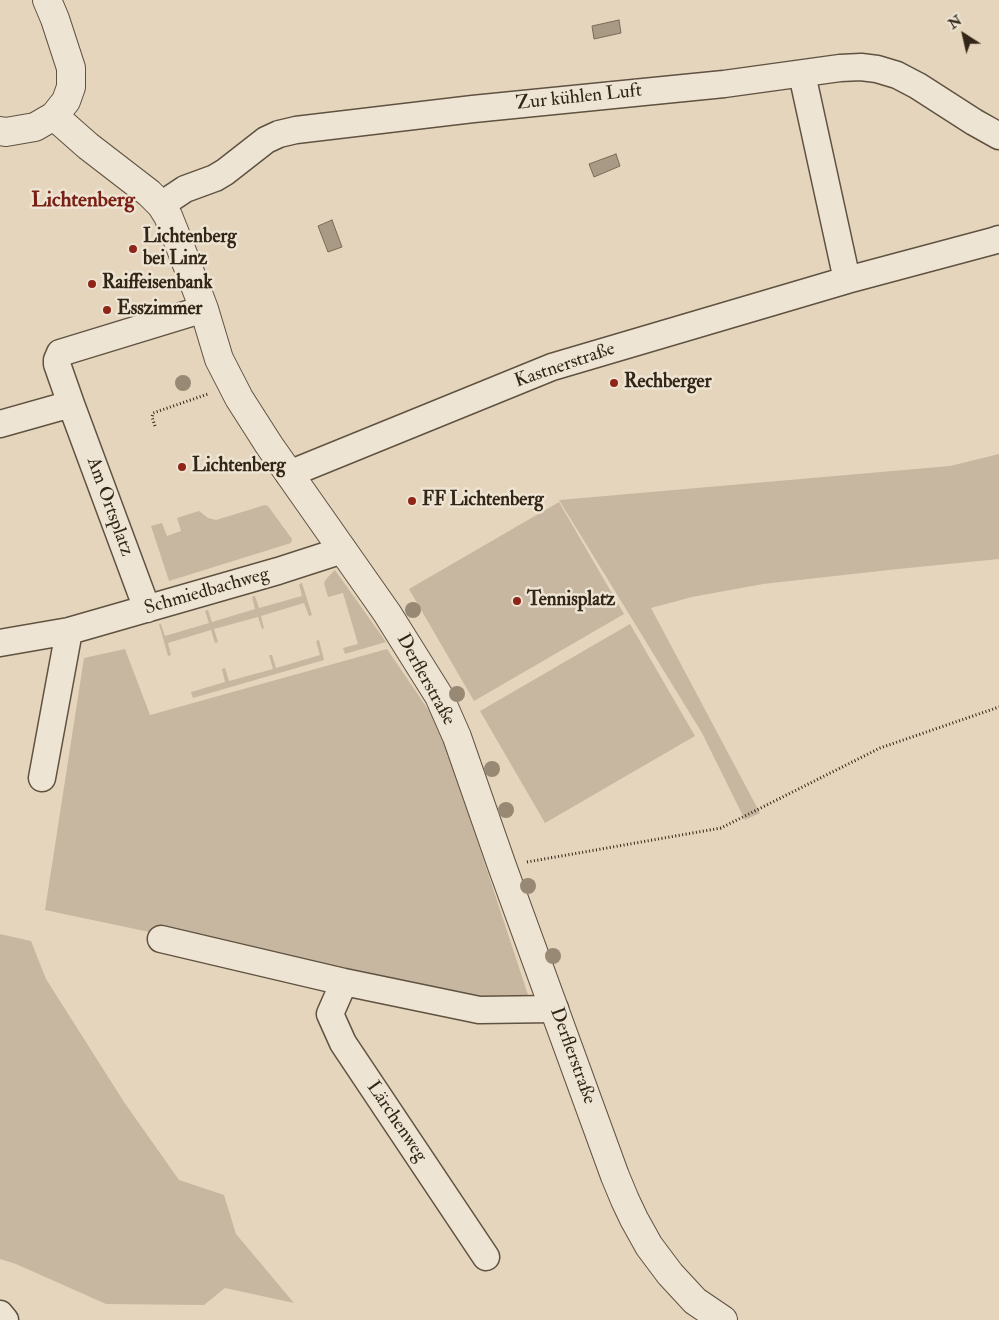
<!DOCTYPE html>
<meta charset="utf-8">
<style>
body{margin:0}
#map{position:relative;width:999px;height:1320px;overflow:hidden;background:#e5d5bc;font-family:"IM FELL Double Pica",serif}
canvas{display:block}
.north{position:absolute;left:939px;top:10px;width:50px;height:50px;-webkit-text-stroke:4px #eee4d3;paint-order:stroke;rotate:325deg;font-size:14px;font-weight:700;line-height:20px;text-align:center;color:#322617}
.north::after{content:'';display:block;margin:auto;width:18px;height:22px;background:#322617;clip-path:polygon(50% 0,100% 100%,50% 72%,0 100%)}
</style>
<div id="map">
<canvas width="999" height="1320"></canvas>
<div class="north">N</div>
</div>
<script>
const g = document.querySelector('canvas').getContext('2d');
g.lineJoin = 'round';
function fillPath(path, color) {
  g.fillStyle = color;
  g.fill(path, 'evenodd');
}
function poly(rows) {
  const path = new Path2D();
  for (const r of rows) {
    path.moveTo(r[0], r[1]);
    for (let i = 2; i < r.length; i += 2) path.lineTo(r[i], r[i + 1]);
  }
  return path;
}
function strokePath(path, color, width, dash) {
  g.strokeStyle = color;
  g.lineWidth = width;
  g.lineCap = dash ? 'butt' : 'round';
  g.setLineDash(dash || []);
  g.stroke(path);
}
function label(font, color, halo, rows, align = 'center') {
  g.font = font + ' "IM FELL Double Pica",serif';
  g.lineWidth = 5;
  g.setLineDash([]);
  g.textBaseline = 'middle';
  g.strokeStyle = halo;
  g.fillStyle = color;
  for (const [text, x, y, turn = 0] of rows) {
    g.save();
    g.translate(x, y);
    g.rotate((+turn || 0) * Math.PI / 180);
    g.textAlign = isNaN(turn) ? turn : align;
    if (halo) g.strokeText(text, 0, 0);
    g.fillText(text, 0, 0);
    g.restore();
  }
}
const green = poly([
 [999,454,999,559,898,569,763,584,692,597,651,608,760,813,745,820,702,733,559,500,950,466],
 [559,502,624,614,474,701,409,589],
 [265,505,268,506,292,539,291,543,169,581,151,526,162,523,167,536,181,531,177,518,199,511,208,518,216,520],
 [335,570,386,642,345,654,343,648,358,644,343,593,328,597,324,583,326,579],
 [302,583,312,615,309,616,304,603,261,616,264,628,262,629,258,617,214,629,218,642,215,643,211,630,168,643,171,655,168,656,159,624,161,624,165,636,209,623,205,611,208,610,212,622,255,609,252,597,255,596,259,608,302,596,299,584],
 [630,624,695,736,545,823,480,711],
 [319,640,324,660,193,698,191,692,225,682,222,669,225,668,229,681,273,669,269,655,272,655,276,668,320,655,316,641],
 [125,649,150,715,387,649,440,727,528,995,477,1001,45,910,84,658],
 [0,934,31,941,46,979,124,1102,179,1180,224,1195,236,1234,294,1303,225,1288,204,1305,106,1304,16,1264,0,1259]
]);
const water = poly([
 [619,20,621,33,594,39,592,26,619,20],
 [616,154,620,166,594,177,589,164,616,154],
 [332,220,342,247,328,252,318,226,332,220]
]);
const path = poly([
 [155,426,152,417,153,413,208,394],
 [527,862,721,828,880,748,999,707]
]);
const minor = poly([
 [802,74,847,280],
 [161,205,185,189,215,178,225,172,266,140,279,134,296,130,473,109,724,84,840,68,861,67,877,69,897,75,918,86,974,122,999,136],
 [71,404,57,364,57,360,60,353,204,309],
 [0,424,71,404,147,609],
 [289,474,552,367,847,280,993,241,999,239],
 [0,643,69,631,278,571,343,550],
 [42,778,69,631],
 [161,939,344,982,479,1010,555,1009],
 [344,982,330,1014,343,1043,486,1257],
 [0,1314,5,1320]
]);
const tertiary = poly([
 [54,116,88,146,149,193,161,205,168,216,178,241,204,309,219,359,239,398,269,445,387,613,439,696,457,737,502,866,615,1176,625,1200,634,1219,649,1246,670,1274,695,1301,723,1320],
 [0,131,6,132,35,127,54,116,66,101,71,87,71,68,55,19,47,0]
]);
const trees = [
 [183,383],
 [413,610],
 [457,694],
 [492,769],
 [506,810],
 [528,886],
 [553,956]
];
const markers = [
 [133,249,5,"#8f2418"],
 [92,284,5,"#8f2418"],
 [107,310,5,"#8f2418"],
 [614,383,5,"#8f2418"],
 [182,467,5,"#8f2418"],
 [412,501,5,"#8f2418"],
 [517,601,5,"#8f2418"]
];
const streetNames = [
 ["Zur kühlen Luft",579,98,-6],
 ["Kastnerstraße",565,366,-19],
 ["Am Ortsplatz",109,507,70],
 ["Schmiedbachweg",207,592,-16],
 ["Derflerstraße",425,680,61],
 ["Derflerstraße",572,1056,70],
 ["Lärchenweg",396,1122,56]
];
const poiNames = [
 ["Lichtenberg",143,238],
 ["bei Linz",143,260],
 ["Raiffeisenbank",102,284],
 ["Esszimmer",117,310],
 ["Rechberger",624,383],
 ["Lichtenberg",192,467],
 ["FF Lichtenberg",422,501],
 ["Tennisplatz",527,601]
];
const quarterNames = [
 ["Lichtenberg",83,201]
];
fillPath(green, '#c7b7a0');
fillPath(water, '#a89a84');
strokePath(water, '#796c58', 1);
strokePath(minor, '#5f5240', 29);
strokePath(tertiary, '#5f5240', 30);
strokePath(path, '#322617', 3, [1, 2.5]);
strokePath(minor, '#eee4d3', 26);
strokePath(tertiary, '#eee4d3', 28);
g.fillStyle = '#978974';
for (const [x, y] of trees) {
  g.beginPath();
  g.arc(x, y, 8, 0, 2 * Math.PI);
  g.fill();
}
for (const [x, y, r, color] of markers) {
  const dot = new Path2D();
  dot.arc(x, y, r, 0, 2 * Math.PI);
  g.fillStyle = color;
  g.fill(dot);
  strokePath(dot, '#eee4d3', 2);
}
label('19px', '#322617', '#eee4d3', streetNames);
label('bold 19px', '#322617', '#eee4d3', poiNames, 'left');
label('bold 21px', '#7a1f14', '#eee4d3', quarterNames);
</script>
